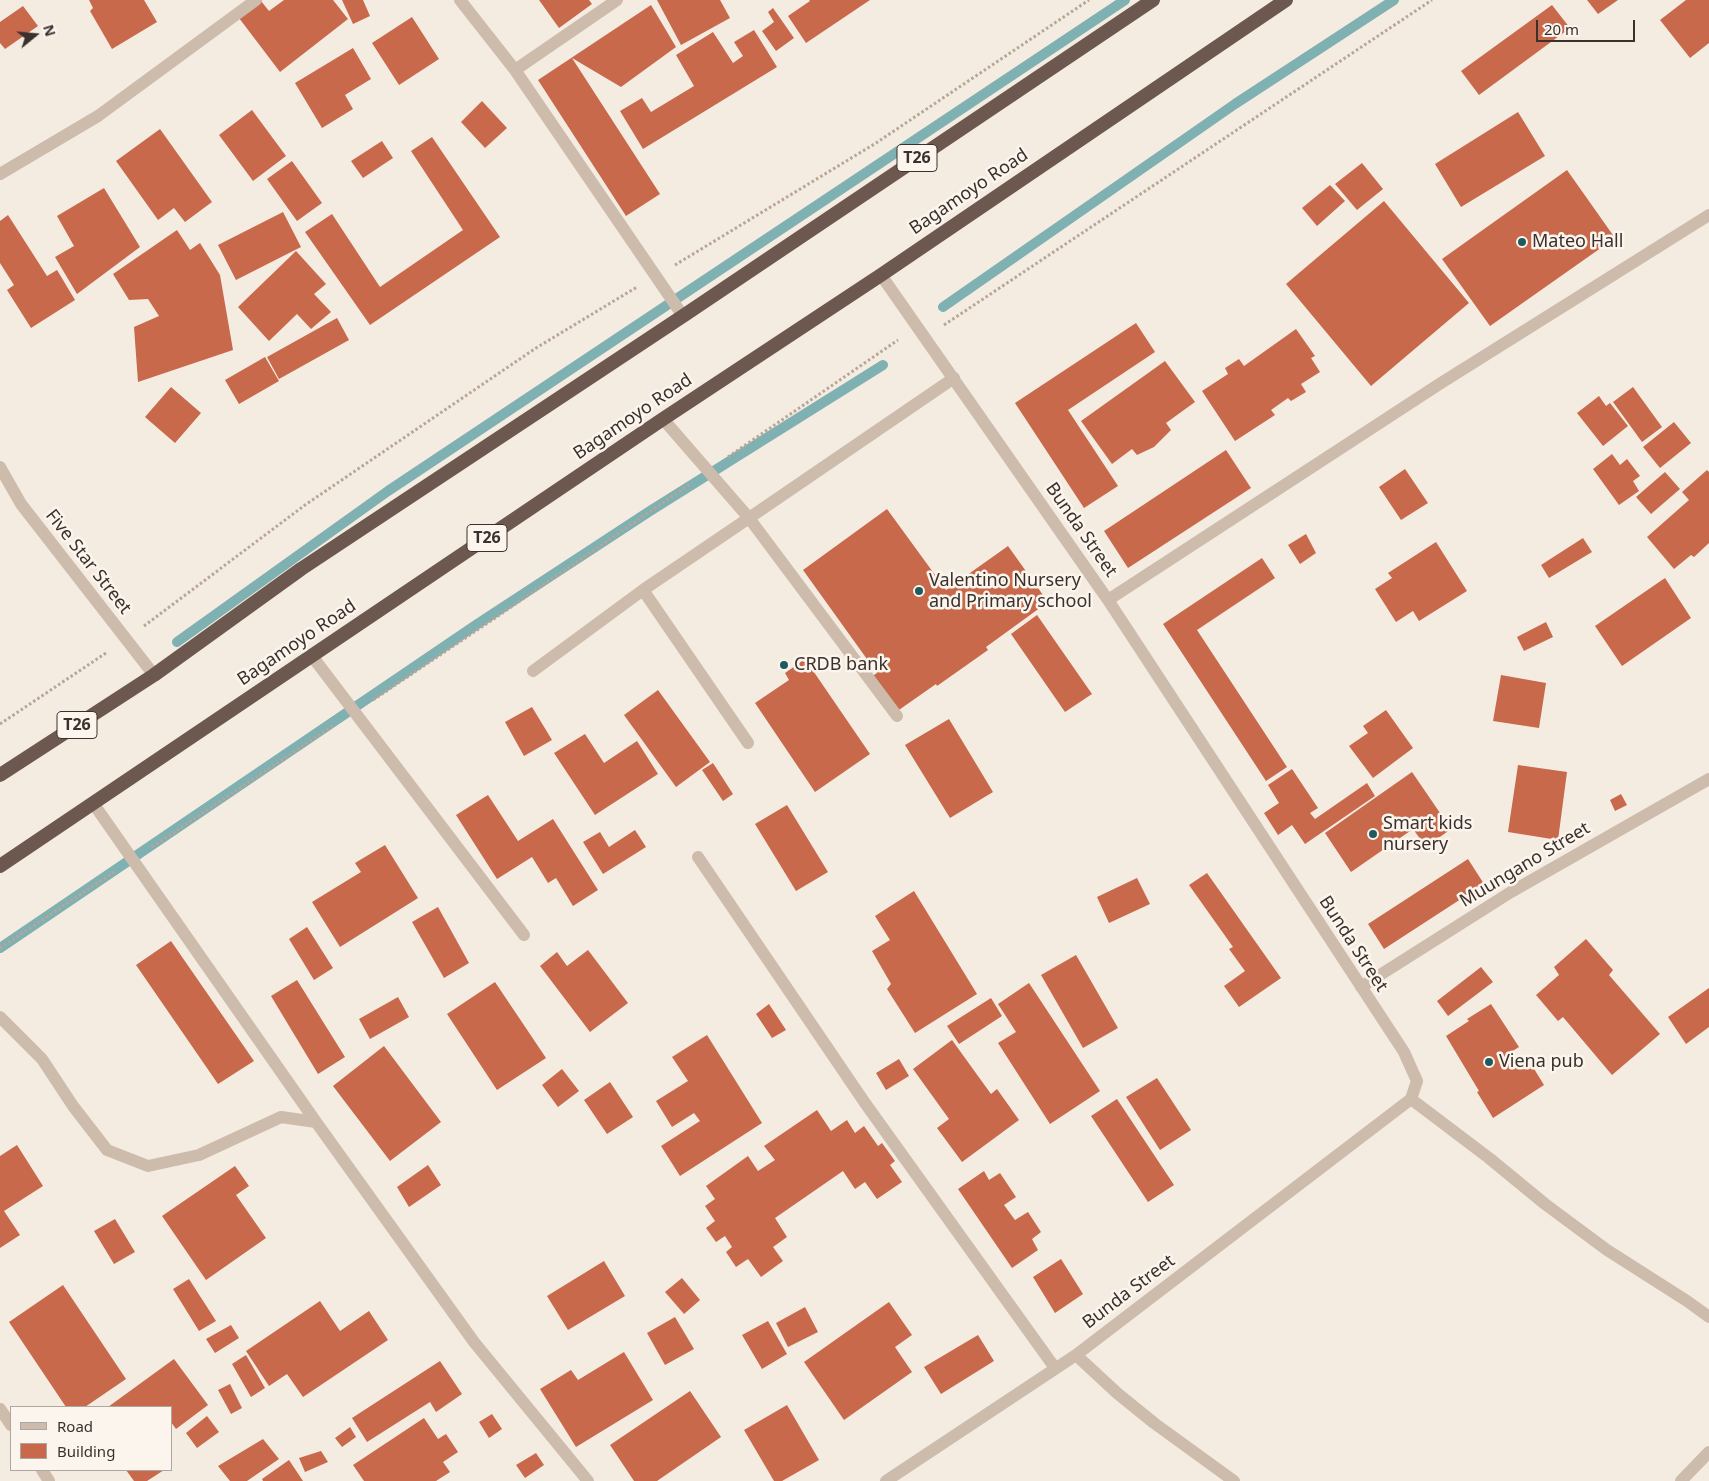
<!DOCTYPE html>
<style>
body{margin:0}
#map{position:relative;width:1709px;height:1481px;overflow:hidden;background:#f4ebe1;font-family:"Noto Sans",sans-serif}
canvas{display:block}
.legend{position:absolute;left:10px;top:1406px;width:162px;height:65px;box-sizing:border-box;background:#fbf5ee;border:1px solid #aea6a0;margin:0;padding:6px 9px;list-style:none;font-size:15px;color:#3b302b}
.legend li{display:flex;align-items:center;gap:10px;height:25px}
.legend b{width:25px;border:1px solid #aea6a0}
.north{position:absolute;left:10px;top:10px;width:50px;height:50px;-webkit-text-stroke:4px #fbf5ee;paint-order:stroke;rotate:73deg;font-size:14px;font-weight:700;line-height:20px;text-align:center;color:#3b302b}
.north::after{content:'';display:block;margin:auto;width:18px;height:22px;background:#3b302b;clip-path:polygon(50% 0,100% 100%,50% 72%,0 100%)}
.scale{position:absolute;left:1536px;top:20px;width:99px;height:22px;box-sizing:border-box;border:2px solid #3b302b;border-top:0;padding-left:6px;font-size:15px;line-height:18px;white-space:nowrap;color:#3b302b;-webkit-text-stroke:4px #fbf5ee;paint-order:stroke}
</style>
<div id="map">
<canvas width="1709" height="1481"></canvas>
<ul class="legend">
<li><b style="height:6px;background:#cdbbac"></b>Road</li>
<li><b style="height:14px;background:#c8694b"></b>Building</li>
</ul>
<div class="north">N</div>
<div class="scale">20 m</div>
</div>
<script>
const g = document.querySelector('canvas').getContext('2d');
g.lineJoin = 'round';
function poly(rows) {
  const path = new Path2D();
  for (const r of rows) {
    path.moveTo(r[0], r[1]);
    for (let i = 2; i < r.length; i += 2) path.lineTo(r[i], r[i + 1]);
  }
  return path;
}
function strokePath(path, color, width, dash) {
  g.strokeStyle = color;
  g.lineWidth = width;
  g.lineCap = dash ? 'butt' : 'round';
  g.setLineDash(dash || []);
  g.stroke(path);
}
function fillPath(path, color) {
  g.fillStyle = color;
  g.fill(path, 'evenodd');
}
function label(font, color, halo, rows, align = 'center') {
  g.font = font + ' "Noto Sans",sans-serif';
  g.lineWidth = 5;
  g.setLineDash([]);
  g.textBaseline = 'middle';
  g.strokeStyle = halo;
  g.fillStyle = color;
  for (const [text, x, y, turn = 0] of rows) {
    g.save();
    g.translate(x, y);
    g.rotate((+turn || 0) * Math.PI / 180);
    g.textAlign = isNaN(turn) ? turn : align;
    if (halo) g.strokeText(text, 0, 0);
    g.fillText(text, 0, 0);
    g.restore();
  }
}
const stream = poly([
 [943,307,1235,104,1394,0],
 [177,642,388,491,1125,0],
 [0,948,476,625,650,511,883,365]
]);
const building = poly([
 [89,0,144,0,157,22,112,49,90,11,93,8],
 [284,0,333,0,348,19,280,72,239,18,261,1,269,11],
 [342,0,363,0,370,16,353,24],
 [539,0,589,0,592,4,559,28],
 [657,0,720,0,730,18,681,45],
 [809,0,870,0,806,43,788,16,810,1],
 [1587,0,1618,0,1598,14],
 [1686,0,1709,0,1709,43,1690,58,1660,20],
 [651,5,676,47,621,87,572,58,660,194,626,216,538,80],
 [1552,5,1570,28,1479,95,1461,71],
 [23,6,38,26,5,49,0,43,0,22],
 [773,8,794,38,776,51,762,31,774,22,768,12],
 [412,17,439,59,399,85,372,43],
 [754,30,777,67,643,149,620,111,642,98,651,112,694,86,676,55,713,32,733,63,743,56,734,42],
 [353,48,371,79,345,95,353,109,322,128,295,83],
 [482,101,507,128,485,148,461,122],
 [252,110,286,156,253,181,219,135],
 [1518,112,1545,156,1461,207,1435,164],
 [160,129,212,202,185,222,174,208,158,220,116,161],
 [432,137,500,237,370,325,305,232,332,214,380,287,463,230,411,151],
 [382,141,393,158,363,178,351,161],
 [292,161,322,203,297,221,267,179],
 [1362,163,1383,189,1357,210,1335,184],
 [1567,170,1615,238,1490,326,1442,259],
 [1330,185,1345,201,1317,226,1302,208],
 [104,188,140,247,77,294,55,257,74,246,57,216],
 [1384,201,1469,303,1371,386,1286,284],
 [283,212,301,247,236,280,218,245],
 [8,215,47,276,57,270,75,300,31,328,7,290,14,285,0,263,0,221],
 [177,230,190,250,200,243,220,275,233,350,138,382,134,327,159,316,148,299,129,300,113,274],
 [296,251,326,284,314,294,331,312,311,329,297,314,269,341,238,307],
 [337,318,349,340,279,379,267,357],
 [1136,323,1155,352,1068,410,1118,486,1084,508,1015,403],
 [1296,329,1315,356,1311,358,1320,372,1301,384,1306,392,1291,401,1288,398,1271,410,1275,415,1235,441,1202,391,1228,374,1225,368,1239,359,1244,366],
 [265,357,279,381,239,404,225,380],
 [1165,361,1195,402,1166,423,1171,430,1154,447,1137,455,1132,449,1112,464,1081,421],
 [171,387,201,413,175,443,145,417],
 [1633,387,1662,427,1642,442,1613,402],
 [1599,396,1606,406,1610,403,1628,426,1603,446,1577,413],
 [1674,422,1691,443,1660,468,1643,447],
 [1226,450,1251,488,1128,568,1104,531],
 [1612,454,1620,465,1627,459,1640,476,1633,481,1639,491,1619,505,1593,469],
 [1405,469,1428,503,1401,520,1379,487],
 [1707,470,1709,472,1709,543,1694,557,1691,555,1674,569,1647,537,1689,500,1682,492],
 [1665,472,1680,489,1651,514,1636,497],
 [887,509,946,590,1008,546,1048,602,986,647,988,650,937,686,936,684,896,712,871,677,877,673,803,570],
 [1306,534,1316,553,1300,564,1288,545],
 [1583,538,1592,552,1549,578,1541,565],
 [1436,542,1467,591,1419,621,1413,611,1396,622,1375,589,1392,578,1388,573],
 [1262,558,1275,578,1197,630,1287,767,1266,781,1163,624],
 [1665,578,1691,618,1622,666,1595,626],
 [1037,615,1092,694,1065,712,1011,634],
 [1546,622,1553,637,1524,651,1517,637],
 [805,659,870,754,815,792,755,703,789,680,785,673],
 [1501,675,1546,683,1539,728,1493,721],
 [658,690,710,762,676,787,624,715],
 [532,707,552,740,524,756,505,722],
 [1386,710,1413,748,1373,778,1349,746,1368,733,1363,726],
 [949,719,993,792,950,818,905,745],
 [585,734,604,763,637,741,658,774,595,815,554,753],
 [713,763,733,794,723,801,702,770],
 [1518,765,1567,772,1558,840,1508,832],
 [1292,769,1318,808,1310,813,1315,819,1367,783,1375,796,1305,844,1292,825,1278,835,1264,813,1279,803,1268,785],
 [1412,772,1451,829,1426,847,1413,829,1351,872,1325,833],
 [1621,794,1627,805,1615,811,1610,800],
 [488,795,518,841,553,819,598,890,573,906,556,878,548,883,532,857,497,879,456,815],
 [787,805,828,872,796,891,755,824],
 [635,830,646,847,603,874,583,842,600,832,609,847],
 [385,845,418,898,340,947,312,902,361,872,355,863],
 [1468,859,1484,884,1384,949,1368,924],
 [1207,873,1281,978,1239,1007,1224,986,1245,971,1229,949,1233,947,1189,885],
 [1137,878,1150,904,1109,923,1097,897],
 [914,891,977,994,915,1033,887,989,891,984,872,951,890,940,875,916],
 [438,907,469,963,444,978,412,922],
 [307,927,333,968,314,980,289,939],
 [1586,939,1613,970,1609,975,1660,1034,1612,1075,1563,1017,1558,1021,1536,995,1559,975,1554,967],
 [171,941,254,1061,218,1084,136,965],
 [588,950,628,1003,590,1032,540,966,557,952,567,966],
 [1076,955,1118,1028,1083,1048,1041,975],
 [1481,967,1493,982,1448,1016,1437,1001],
 [297,980,345,1057,318,1074,271,996],
 [495,982,546,1058,497,1090,447,1014],
 [1029,983,1100,1091,1050,1124,998,1043,1016,1032,998,1004],
 [1709,988,1709,1027,1686,1044,1668,1017],
 [398,997,409,1017,370,1039,359,1019],
 [991,998,1002,1016,959,1044,947,1026],
 [769,1004,786,1030,772,1038,756,1014],
 [1491,1004,1519,1047,1511,1052,1519,1065,1528,1059,1544,1085,1493,1118,1477,1092,1479,1091,1446,1036,1469,1021,1467,1019],
 [707,1035,762,1123,680,1176,661,1146,700,1121,694,1113,672,1127,656,1101,688,1081,672,1057],
 [952,1040,991,1094,997,1089,1019,1120,962,1162,937,1128,949,1119,913,1069],
 [384,1046,441,1122,390,1161,333,1086],
 [899,1059,909,1076,886,1090,876,1073],
 [562,1069,579,1091,558,1107,542,1085],
 [1157,1078,1191,1130,1160,1150,1126,1097],
 [610,1082,633,1117,607,1134,584,1100],
 [1117,1099,1174,1185,1148,1202,1091,1116],
 [817,1110,831,1131,847,1120,855,1133,864,1126,878,1146,882,1143,895,1161,890,1165,902,1182,877,1199,865,1182,855,1189,843,1171,775,1218,787,1237,773,1247,783,1261,761,1277,748,1259,736,1267,726,1252,732,1247,725,1236,716,1242,706,1228,715,1221,705,1206,715,1199,706,1186,748,1156,758,1171,775,1160,764,1146],
 [17,1145,43,1186,4,1211,20,1235,0,1248,0,1156],
 [428,1165,441,1185,409,1207,397,1187],
 [235,1166,249,1186,236,1195,266,1238,206,1280,162,1216],
 [984,1171,989,1180,1000,1173,1016,1197,1004,1205,1015,1220,1028,1212,1041,1232,1032,1239,1038,1250,1012,1268,958,1189],
 [115,1219,135,1252,114,1264,94,1231],
 [1061,1259,1083,1294,1055,1313,1033,1277],
 [604,1261,625,1296,568,1330,547,1296],
 [682,1278,700,1300,684,1314,665,1292],
 [189,1279,216,1321,199,1331,173,1289],
 [63,1285,126,1379,85,1407,66,1407,9,1322],
 [320,1301,340,1331,369,1311,388,1340,303,1397,287,1374,269,1386,246,1351],
 [889,1302,912,1335,895,1347,912,1372,844,1420,804,1362],
 [805,1307,818,1332,788,1347,776,1323],
 [675,1317,694,1349,665,1365,647,1333],
 [768,1321,787,1354,762,1369,742,1335],
 [231,1325,239,1338,215,1353,206,1339],
 [978,1335,994,1361,941,1394,924,1367],
 [624,1352,653,1400,576,1447,540,1389,571,1370,578,1380],
 [246,1355,265,1388,251,1397,232,1364],
 [174,1359,208,1405,176,1429,171,1422,171,1407,108,1407],
 [440,1361,462,1394,436,1412,430,1402,367,1442,352,1418],
 [230,1384,242,1408,231,1414,218,1390],
 [690,1391,721,1437,657,1481,634,1481,610,1445],
 [787,1405,819,1460,782,1481,774,1481,744,1430],
 [492,1414,502,1429,489,1438,479,1422],
 [207,1416,219,1432,197,1448,186,1433],
 [424,1418,438,1439,446,1434,458,1452,443,1462,450,1472,436,1481,364,1481,353,1465],
 [350,1427,356,1437,342,1447,335,1438],
 [263,1439,279,1459,247,1481,230,1481,218,1466],
 [321,1451,328,1462,305,1472,299,1458],
 [536,1453,544,1465,525,1478,516,1465],
 [289,1460,303,1481,263,1481,262,1479],
 [126,1470,164,1470,147,1481,134,1481]
]);
const path = poly([
 [675,265,876,143,1089,0],
 [944,325,1432,0],
 [728,457,898,340],
 [144,626,305,505,536,348,637,287],
 [373,700,501,614,690,484],
 [0,724,106,653],
 [152,847,334,725],
 [0,948,114,872]
]);
const service = poly([
 [643,590,748,743],
 [533,671,643,590,749,518,663,419],
 [897,716,749,518,954,378]
]);
const minor = poly([
 [460,0,515,70,683,316],
 [515,70,617,0],
 [0,174,98,116,256,0],
 [881,275,1108,600,1404,1052,1417,1081,1411,1099,1076,1355,886,1481],
 [0,467,21,504,154,675],
 [1108,600,1441,383,1709,215],
 [312,656,524,935],
 [93,803,316,1122],
 [698,857,865,1103,1055,1368],
 [1361,987,1511,892,1709,779],
 [0,1017,42,1059,73,1106,107,1150,148,1166,199,1155,281,1117,316,1122,474,1342,588,1481],
 [1411,1099,1489,1158,1545,1204,1607,1250,1687,1301,1709,1317],
 [1076,1355,1117,1393,1154,1423,1234,1481],
 [0,1409,11,1425],
 [42,1470,49,1481],
 [1681,1481,1709,1452]
]);
const trunk = poly([
 [0,775,154,675,301,569,683,316,1153,0],
 [0,866,663,419,881,275,1286,0]
]);
const markers = [
 [1522,242,5,"#1f5a5e"],
 [919,591,5,"#1f5a5e"],
 [784,665,5,"#1f5a5e"],
 [1373,834,5,"#1f5a5e"],
 [1489,1062,5,"#1f5a5e"]
];
const shields = [
 [917,158,40],
 [487,538,40],
 [77,725,40]
];
const shieldNames = [
 ["T26",917,158],
 ["T26",487,538],
 ["T26",77,725]
];
const streetNames = [
 ["Bagamoyo Road",969,192,-34],
 ["Bagamoyo Road",633,417,-34],
 ["Bunda Street",1081,530,55],
 ["Five Star Street",88,562,52],
 ["Bagamoyo Road",297,643,-34],
 ["Muungano Street",1525,865,-31],
 ["Bunda Street",1353,944,57],
 ["Bunda Street",1129,1292,-37]
];
const poiNames = [
 ["Mateo Hall",1532,242],
 ["Valentino Nursery",929,581],
 ["and Primary school",929,602],
 ["CRDB bank",794,665],
 ["Smart kids",1383,824],
 ["nursery",1383,845],
 ["Viena pub",1499,1062]
];
strokePath(stream, '#7fb0b2', 10);
fillPath(building, '#c8694b');
strokePath(path, '#b9a596', 3, [2.5, 2.5]);
strokePath(service, '#cdbbac', 12);
strokePath(minor, '#cdbbac', 12);
strokePath(trunk, '#6c584f', 14);
for (const [x, y, r, color] of markers) {
  const dot = new Path2D();
  dot.arc(x, y, r, 0, 2 * Math.PI);
  g.fillStyle = color;
  g.fill(dot);
  strokePath(dot, '#fbf5ee', 2);
}
for (const [x, y, w] of shields) {
  const box = new Path2D();
  box.roundRect(x - w / 2, y - 13.5, w, 27, 4);
  g.fillStyle = '#fbf5ee';
  g.fill(box);
  strokePath(box, '#3b302b', 1);
}
label('bold 16px', '#3b302b', null, shieldNames);
label('18px', '#3b302b', '#fbf5ee', streetNames);
label('18px', '#3b302b', '#fbf5ee', poiNames, 'left');
</script>
